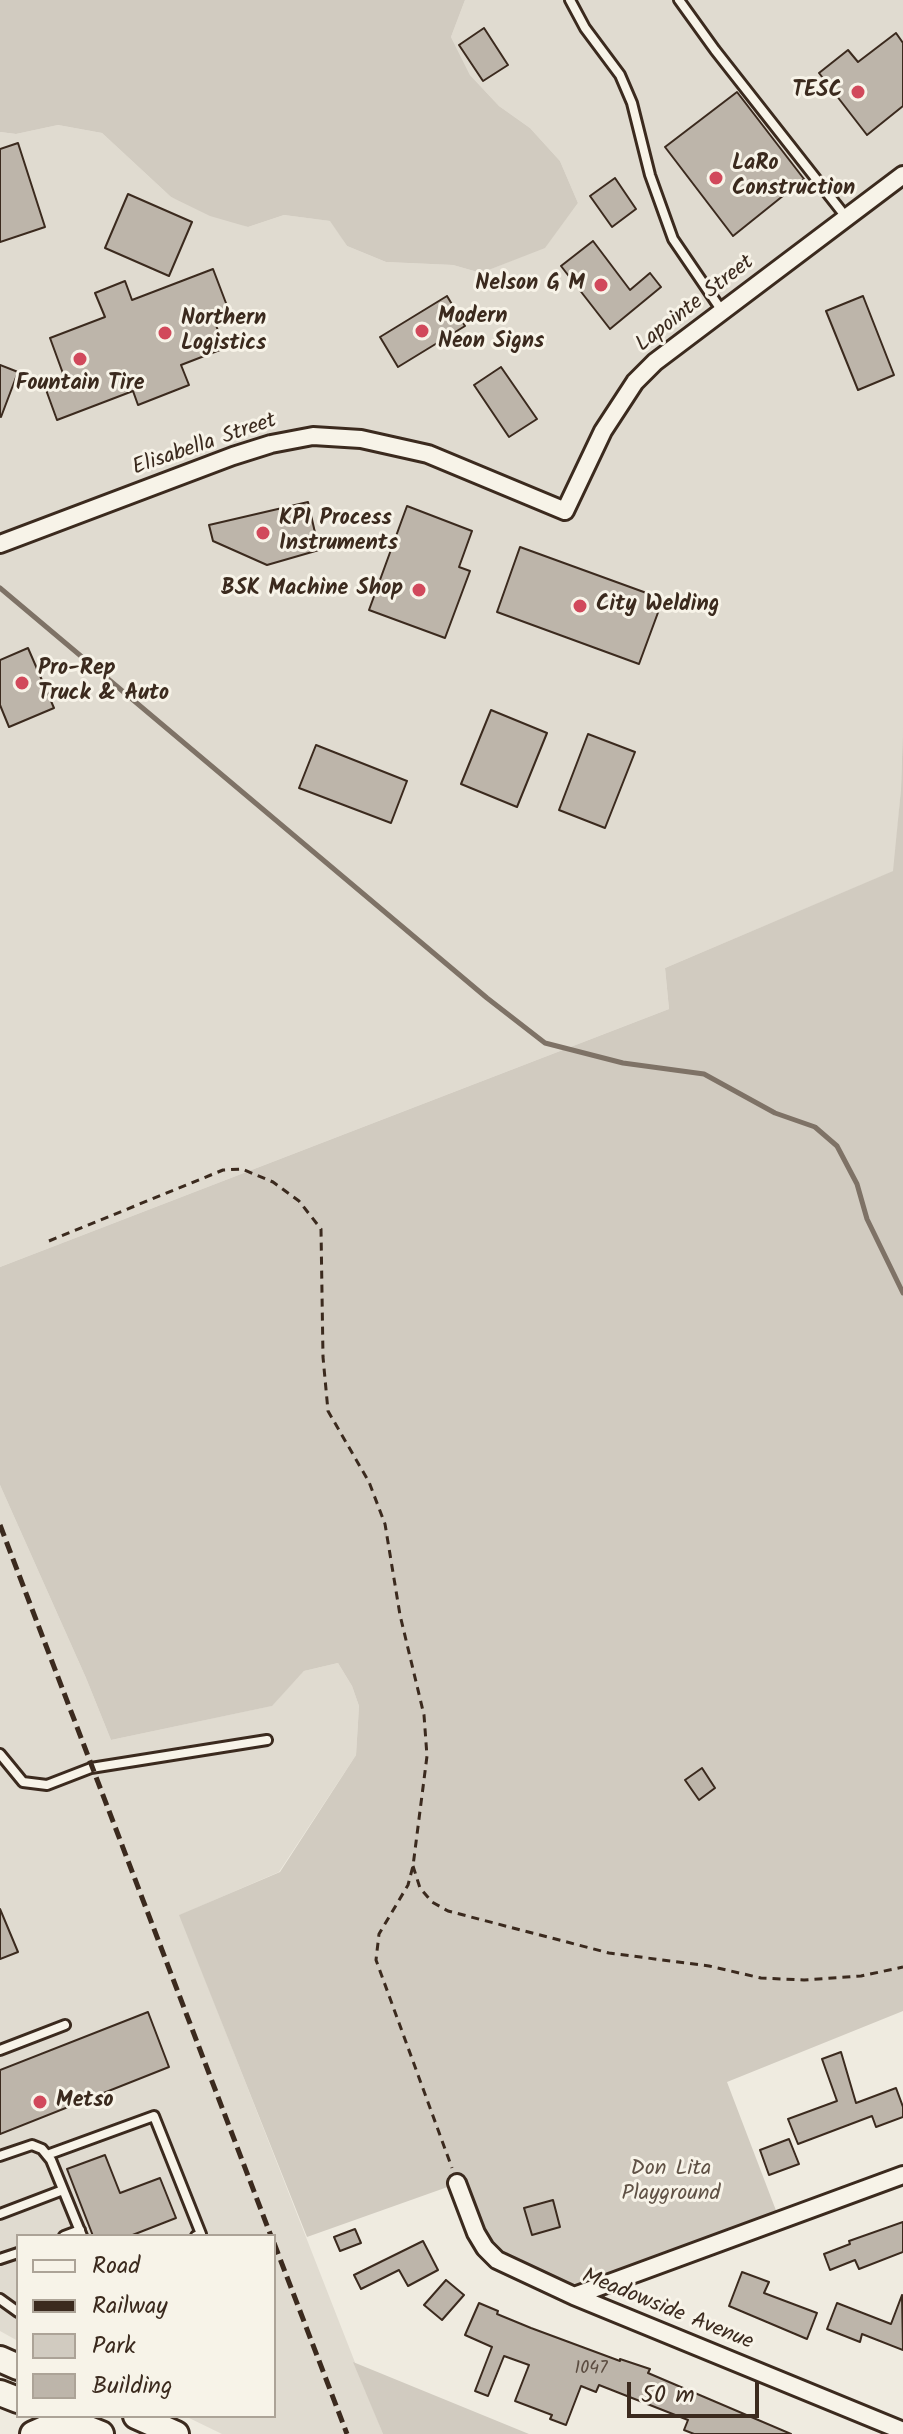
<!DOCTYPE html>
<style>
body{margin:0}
#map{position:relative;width:903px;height:2434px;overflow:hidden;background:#efebe0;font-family:Kalam,sans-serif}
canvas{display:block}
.legend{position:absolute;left:16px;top:2234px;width:260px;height:184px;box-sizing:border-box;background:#f7f3e8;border:2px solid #aca397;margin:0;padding:10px 14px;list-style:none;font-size:24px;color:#3b2a1e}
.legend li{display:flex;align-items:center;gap:16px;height:40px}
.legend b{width:40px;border:2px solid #aca397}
.scale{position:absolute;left:627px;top:2382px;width:132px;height:36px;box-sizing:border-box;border:4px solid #3b2a1e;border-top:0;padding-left:10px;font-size:24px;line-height:28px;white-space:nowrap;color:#3b2a1e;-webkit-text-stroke:6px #f7f3e8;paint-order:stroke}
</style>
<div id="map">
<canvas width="903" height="2434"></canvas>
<ul class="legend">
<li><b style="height:10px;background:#f7f3e8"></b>Road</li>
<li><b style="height:10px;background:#3b2a1e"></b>Railway</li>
<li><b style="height:22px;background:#d1cbc0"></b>Park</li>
<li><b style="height:22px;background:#bdb5aa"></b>Building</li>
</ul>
<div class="scale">50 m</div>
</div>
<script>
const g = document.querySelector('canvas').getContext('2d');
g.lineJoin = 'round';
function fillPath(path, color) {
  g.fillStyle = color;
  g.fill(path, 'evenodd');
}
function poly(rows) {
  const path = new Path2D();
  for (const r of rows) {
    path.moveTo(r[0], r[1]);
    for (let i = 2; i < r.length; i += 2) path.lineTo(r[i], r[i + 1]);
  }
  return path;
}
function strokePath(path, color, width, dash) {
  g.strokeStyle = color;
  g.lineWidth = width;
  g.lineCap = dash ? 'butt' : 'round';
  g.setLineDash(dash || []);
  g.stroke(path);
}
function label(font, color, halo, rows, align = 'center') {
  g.font = font + ' Kalam,sans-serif';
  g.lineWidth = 6;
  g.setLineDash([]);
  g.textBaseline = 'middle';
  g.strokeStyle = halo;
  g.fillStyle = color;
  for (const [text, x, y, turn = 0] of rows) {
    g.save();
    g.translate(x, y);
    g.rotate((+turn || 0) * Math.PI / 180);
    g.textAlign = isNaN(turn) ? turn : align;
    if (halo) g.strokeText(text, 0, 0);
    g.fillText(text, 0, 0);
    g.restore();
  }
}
const built = poly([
 [465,0,903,0,903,728,901,789,894,871,665,968,669,1009,0,1267,0,132,16,134,58,125,102,133,171,197,248,227,284,215,331,221,347,246,386,262,453,265,481,273,545,247,578,203,560,161,530,128,499,106,470,75,451,37],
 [0,1485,86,1678,111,1740,271,1706,304,1671,338,1663,352,1686,359,1706,356,1755,279,1872,180,1915,383,2434,222,2434,185,2416,274,2416,274,2236,18,2236,18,2341,0,2331]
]);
const green = poly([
 [0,0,465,0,451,37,470,75,499,106,530,128,560,161,578,203,545,248,481,273,453,265,386,262,347,246,330,221,284,215,248,227,210,216,171,197,102,133,58,125,16,134,0,132],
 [903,728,903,2011,727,2082,780,2221,573,2298,496,2261,456,2184,307,2237,179,1915,280,1872,356,1755,359,1706,352,1686,338,1663,304,1671,272,1706,111,1740,86,1678,0,1485,0,1267,669,1009,665,968,893,871,901,789],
 [353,2362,529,2434,383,2434]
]);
const stream = poly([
 [0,588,487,998,545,1043,623,1063,704,1074,775,1113,815,1127,837,1146,857,1184,867,1219,903,1293]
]);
const building = poly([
 [484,28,508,65,483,81,459,45,484,28],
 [896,33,903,43,903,106,867,135,819,73,848,50,858,62,896,33],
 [737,92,804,179,733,236,665,147,737,92],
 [18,143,45,227,0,242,0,149,18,143],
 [615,178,636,209,612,227,590,196,615,178],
 [128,194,192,222,169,276,105,248,128,194],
 [593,241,630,290,650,273,661,287,610,329,561,266,593,241],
 [213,269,229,311,213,318,225,348,181,365,189,385,138,405,133,391,57,420,45,387,65,379,50,338,105,317,95,293,125,281,132,300,213,269],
 [447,296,465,326,398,367,380,337,447,296],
 [863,296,894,375,858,390,826,311,863,296],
 [0,365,18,372,1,417,0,416,0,365],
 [501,367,537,419,509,437,474,385,501,367],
 [308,502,319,550,267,565,213,541,209,525,308,502],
 [407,506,472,531,459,567,470,571,445,638,369,610,407,506],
 [520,547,663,599,639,664,497,612,520,547],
 [28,648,54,708,9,727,0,705,0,660,28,648],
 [491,710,547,733,517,807,461,784,491,710],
 [588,734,635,752,605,828,559,810,588,734],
 [316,745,407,781,391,823,299,788,316,745],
 [702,1768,715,1788,699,1800,685,1780,702,1768],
 [0,1909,18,1952,0,1959,0,1909],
 [148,2012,169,2067,0,2134,0,2070,148,2012],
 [841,2052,856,2103,896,2088,903,2107,903,2117,876,2127,872,2116,798,2144,788,2119,837,2101,822,2059,841,2052],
 [789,2139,799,2164,769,2175,760,2150,789,2139],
 [105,2155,120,2193,160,2178,176,2218,130,2236,93,2236,67,2169,105,2155],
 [553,2200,560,2227,532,2235,524,2208,553,2200],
 [903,2222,903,2252,859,2269,855,2260,830,2270,824,2254,850,2244,849,2241,903,2222],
 [355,2229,361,2243,340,2251,334,2237,355,2229],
 [423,2241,438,2270,408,2286,399,2270,361,2289,354,2275,423,2241],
 [742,2272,769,2282,764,2293,817,2313,807,2339,729,2306,742,2272],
 [446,2280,464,2295,442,2320,424,2305,446,2280],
 [902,2295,903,2350,862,2334,860,2342,827,2329,837,2303,891,2324,902,2295],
 [479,2303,498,2311,497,2314,531,2328,620,2361,620,2359,650,2369,648,2373,791,2434,694,2434,684,2430,688,2420,599,2385,596,2392,581,2386,566,2425,550,2419,552,2415,515,2401,529,2365,504,2356,488,2396,475,2391,492,2347,465,2335,479,2303]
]);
const path = poly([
 [49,1241,223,1170,242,1169,273,1182,299,1201,321,1229,323,1357,328,1411,369,1482,385,1524,400,1615,424,1715,427,1756,413,1866,408,1885,379,1934,376,1960,452,2168],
 [413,1866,420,1888,432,1902,448,1911,609,1953,709,1966,761,1978,804,1980,861,1976,903,1967]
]);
const service = poly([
 [570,0,585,28,620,75,632,103,650,175,673,239,722,311],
 [679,0,715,50,846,217],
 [0,1754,23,1782,47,1785,91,1768,267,1740],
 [0,2050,65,2025],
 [47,2155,154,2116,201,2234,196,2236],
 [0,2156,32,2145,42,2149,51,2160,82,2236],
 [0,2214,63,2190],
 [64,2236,80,2230],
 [0,2259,18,2253],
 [0,2299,18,2312]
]);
const minor = poly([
 [0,544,233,456,271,444,313,436,361,439,428,454,565,511,603,431,635,382,655,362,903,175],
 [457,2183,476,2233,485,2248,497,2260,574,2296,903,2431],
 [574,2296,903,2175]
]);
const primary = poly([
 [0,2359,18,2367],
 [0,2393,18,2400],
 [56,2416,101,2434],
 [136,2416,176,2434],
 [33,2434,51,2426,74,2423]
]);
const rail = poly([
 [0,1525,271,2236],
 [274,2243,347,2434]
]);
const markers = [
 [858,92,8,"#d1495b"],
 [716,178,8,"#d1495b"],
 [601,285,8,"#d1495b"],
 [422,331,8,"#d1495b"],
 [165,333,8,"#d1495b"],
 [80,359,8,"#d1495b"],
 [263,533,8,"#d1495b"],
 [419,590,8,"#d1495b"],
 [580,606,8,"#d1495b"],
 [22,683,8,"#d1495b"],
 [40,2102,8,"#d1495b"]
];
const numberNames = [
 ["1047",591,2370]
];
const poiNames = [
 ["TESC",842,92,"right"],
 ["LaRo",732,165],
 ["Construction",732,190],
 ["Nelson G M",585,285,"right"],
 ["Modern",438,318],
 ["Neon Signs",438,343],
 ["Northern",181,320],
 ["Logistics",181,345],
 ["Fountain Tire",80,385,"center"],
 ["KPI Process",279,520],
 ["Instruments",279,545],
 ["BSK Machine Shop",403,590,"right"],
 ["City Welding",596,606],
 ["Pro-Rep",38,670],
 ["Truck & Auto",38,695],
 ["Metso",56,2102]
];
const streetNames = [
 ["Lapointe Street",696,305,-38],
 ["Elisabella Street",205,446,-19],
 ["Meadowside Avenue",667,2311,22]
];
const parkNames = [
 ["Don Lita",671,2170],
 ["Playground",671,2195]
];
fillPath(built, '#e0dbd0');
fillPath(green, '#d1cbc0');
strokePath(stream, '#7e7266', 5);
fillPath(building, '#bdb5aa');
strokePath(building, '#3b2a1e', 2);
strokePath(service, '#3b2a1e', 14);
strokePath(minor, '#3b2a1e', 22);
strokePath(primary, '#3b2a1e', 30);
strokePath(path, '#3b2a1e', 3, [8, 6]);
strokePath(service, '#f7f3e8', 8);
strokePath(minor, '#f7f3e8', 16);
strokePath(primary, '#f7f3e8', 24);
strokePath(rail, '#3b2a1e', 5, [12, 6]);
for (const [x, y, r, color] of markers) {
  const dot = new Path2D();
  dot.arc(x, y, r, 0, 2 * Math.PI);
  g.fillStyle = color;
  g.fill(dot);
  strokePath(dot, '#f7f3e8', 3);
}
label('18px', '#5c4d41', null, numberNames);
label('bold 22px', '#3b2a1e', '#f7f3e8', poiNames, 'left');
label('22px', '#3b2a1e', '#f7f3e8', streetNames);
label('22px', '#605246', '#f7f3e8', parkNames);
</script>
